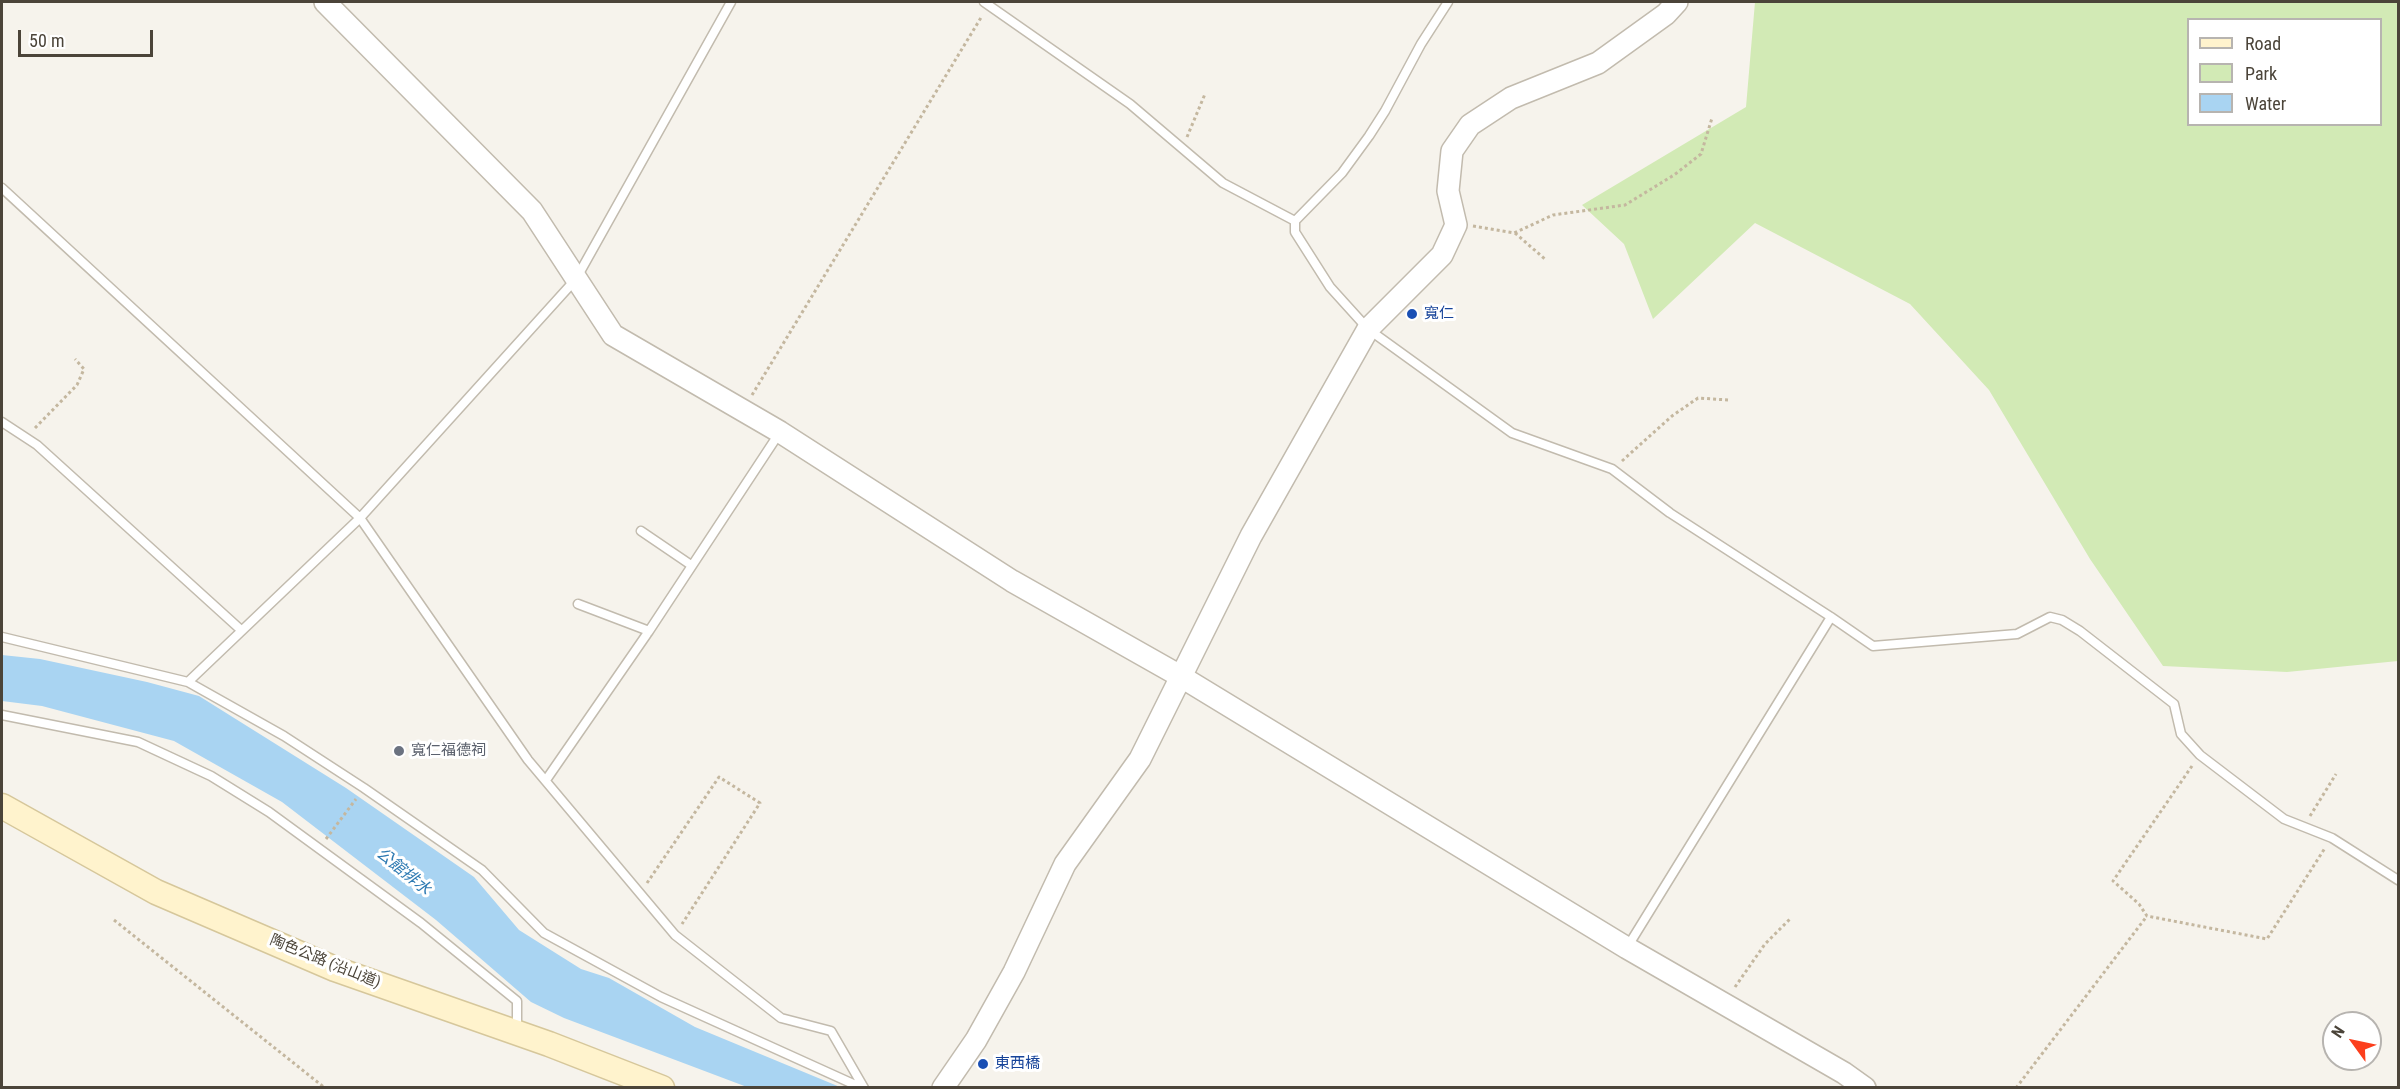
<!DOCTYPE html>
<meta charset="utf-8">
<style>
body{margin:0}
#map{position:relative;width:2400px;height:1089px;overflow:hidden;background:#f6f3ec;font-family:"Roboto Condensed",sans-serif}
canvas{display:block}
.frame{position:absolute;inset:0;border:3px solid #4b4439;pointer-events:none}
.legend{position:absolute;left:2187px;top:18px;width:195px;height:108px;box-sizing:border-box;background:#fff;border:2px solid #b7b4b0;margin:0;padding:8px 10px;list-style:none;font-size:18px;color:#4b4439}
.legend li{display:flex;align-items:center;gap:12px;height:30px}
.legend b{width:30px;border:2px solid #b7b4b0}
.north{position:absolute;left:2322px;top:1011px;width:60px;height:60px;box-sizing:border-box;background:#fff;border:2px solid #b7b4b0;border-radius:50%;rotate:303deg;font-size:16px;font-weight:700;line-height:24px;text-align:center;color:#4b4439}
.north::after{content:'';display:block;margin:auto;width:21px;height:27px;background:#fc3f1d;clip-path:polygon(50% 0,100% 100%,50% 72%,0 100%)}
.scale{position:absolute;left:18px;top:30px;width:135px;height:27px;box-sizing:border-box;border:3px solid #4b4439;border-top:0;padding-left:8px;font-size:18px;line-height:21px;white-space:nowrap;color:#4b4439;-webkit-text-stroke:4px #fff;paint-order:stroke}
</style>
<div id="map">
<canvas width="2400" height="1089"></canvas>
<div class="frame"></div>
<ul class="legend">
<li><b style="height:8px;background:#fff3cd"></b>Road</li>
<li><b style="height:16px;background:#d2eab5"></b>Park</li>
<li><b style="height:16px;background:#a9d4f2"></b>Water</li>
</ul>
<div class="north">N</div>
<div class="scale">50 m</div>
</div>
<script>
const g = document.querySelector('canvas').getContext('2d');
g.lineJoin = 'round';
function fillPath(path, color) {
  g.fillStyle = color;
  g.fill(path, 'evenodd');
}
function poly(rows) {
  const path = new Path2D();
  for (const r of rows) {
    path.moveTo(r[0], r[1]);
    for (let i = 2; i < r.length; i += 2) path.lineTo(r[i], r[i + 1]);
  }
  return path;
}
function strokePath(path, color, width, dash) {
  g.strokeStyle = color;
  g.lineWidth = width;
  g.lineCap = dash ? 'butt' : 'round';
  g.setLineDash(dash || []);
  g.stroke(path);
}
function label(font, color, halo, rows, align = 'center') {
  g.font = font + ' "Roboto Condensed","Noto Sans TC",sans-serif';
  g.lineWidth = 6;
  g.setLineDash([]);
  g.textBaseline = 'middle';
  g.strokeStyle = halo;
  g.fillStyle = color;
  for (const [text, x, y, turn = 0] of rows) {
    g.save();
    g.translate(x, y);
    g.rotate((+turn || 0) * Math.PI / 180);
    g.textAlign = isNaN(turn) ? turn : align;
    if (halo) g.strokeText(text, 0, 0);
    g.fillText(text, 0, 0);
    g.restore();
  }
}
const green = poly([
 [1755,2,2398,2,2398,661,2287,672,2163,666,2090,559,1989,390,1910,304,1755,223,1653,319,1624,244,1582,205,1746,107],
 [2188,20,2380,20,2380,124,2188,124]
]);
const water = poly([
 [2,655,40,659,147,682,199,696,346,788,474,877,519,930,581,969,609,978,695,1027,840,1087,747,1087,564,1018,531,1002,436,920,282,802,174,741,42,706,2,701]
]);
const path = poly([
 [1187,137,1205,94],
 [1473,226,1514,233,1553,215,1625,205,1674,175,1701,154,1712,118],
 [1515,233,1546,260],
 [752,395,982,16],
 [35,428,77,385,84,369,75,359],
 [1622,461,1672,416,1698,398,1728,400],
 [2192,766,2113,881,2139,904,2147,916,2267,939,2325,848],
 [2310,816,2336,774],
 [326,839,356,799],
 [647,883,719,777,760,803,682,924],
 [114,920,325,1088],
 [1735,987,1765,944,1790,919],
 [2016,1088,2147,916]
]);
const service = poly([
 [984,2,1130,104,1223,183,1295,221],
 [1448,2,1421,44,1385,111,1369,136,1342,173,1295,221,1295,232,1330,287,1368,329,1512,433,1612,469,1670,513,1831,617],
 [2,188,360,518,528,760,675,935,781,1018,831,1031,864,1088],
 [2,422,37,445,241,630],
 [641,531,691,565],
 [578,604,649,631],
 [2,637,188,682,284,736,364,788,482,870,544,933,661,997,862,1088],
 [188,682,360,518,576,279,731,2],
 [2,715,138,742,211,776,269,812,421,923,517,1001,517,1030],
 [546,780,649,631,780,432],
 [1628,946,1831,617,1873,646,2017,634,2050,617,2062,620,2080,631,2174,704,2181,734,2200,755,2284,819,2332,838,2398,880]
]);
const tertiary = poly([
 [325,2,532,211,613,335,780,432,1012,581,1180,676,1627,948,1844,1073,1865,1088],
 [943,1088,976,1040,1014,972,1065,864,1140,759,1251,536,1368,329,1442,255,1456,225,1448,191,1452,151,1470,125,1511,98,1598,63,1666,14,1677,2]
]);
const secondary = poly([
 [2,806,156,892,335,969,549,1044,662,1088]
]);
const markers = [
 [1412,314,6,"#1a4fb4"],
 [399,751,6,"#6b7280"],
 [983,1064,6,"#1a4fb4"]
];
const transitNames = [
 ["寬仁",1424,314],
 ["東西橋",995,1064]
];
const worshipNames = [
 ["寬仁福德祠",411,751]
];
const streetNames = [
 ["陶色公路 (沿山道)",325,962,22]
];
const waterNames = [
 ["公館排水",403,872,39]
];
fillPath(green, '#d2eab5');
fillPath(water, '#a9d4f2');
strokePath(service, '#c2bbae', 11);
strokePath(tertiary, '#c2bbae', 24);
strokePath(secondary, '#d6c79b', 27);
strokePath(path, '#c4b79f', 3, [3, 3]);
strokePath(service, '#fff', 8);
strokePath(tertiary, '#fff', 21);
strokePath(secondary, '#fff3cd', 24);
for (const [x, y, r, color] of markers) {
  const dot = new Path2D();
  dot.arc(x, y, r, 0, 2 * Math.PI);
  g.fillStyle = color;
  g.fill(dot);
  strokePath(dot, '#fff', 2);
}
label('15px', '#164399', '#fff', transitNames, 'left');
label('15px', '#5b616d', '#fff', worshipNames, 'left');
label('15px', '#4b4439', '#fff', streetNames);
label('italic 16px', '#2e7ab2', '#fff', waterNames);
</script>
